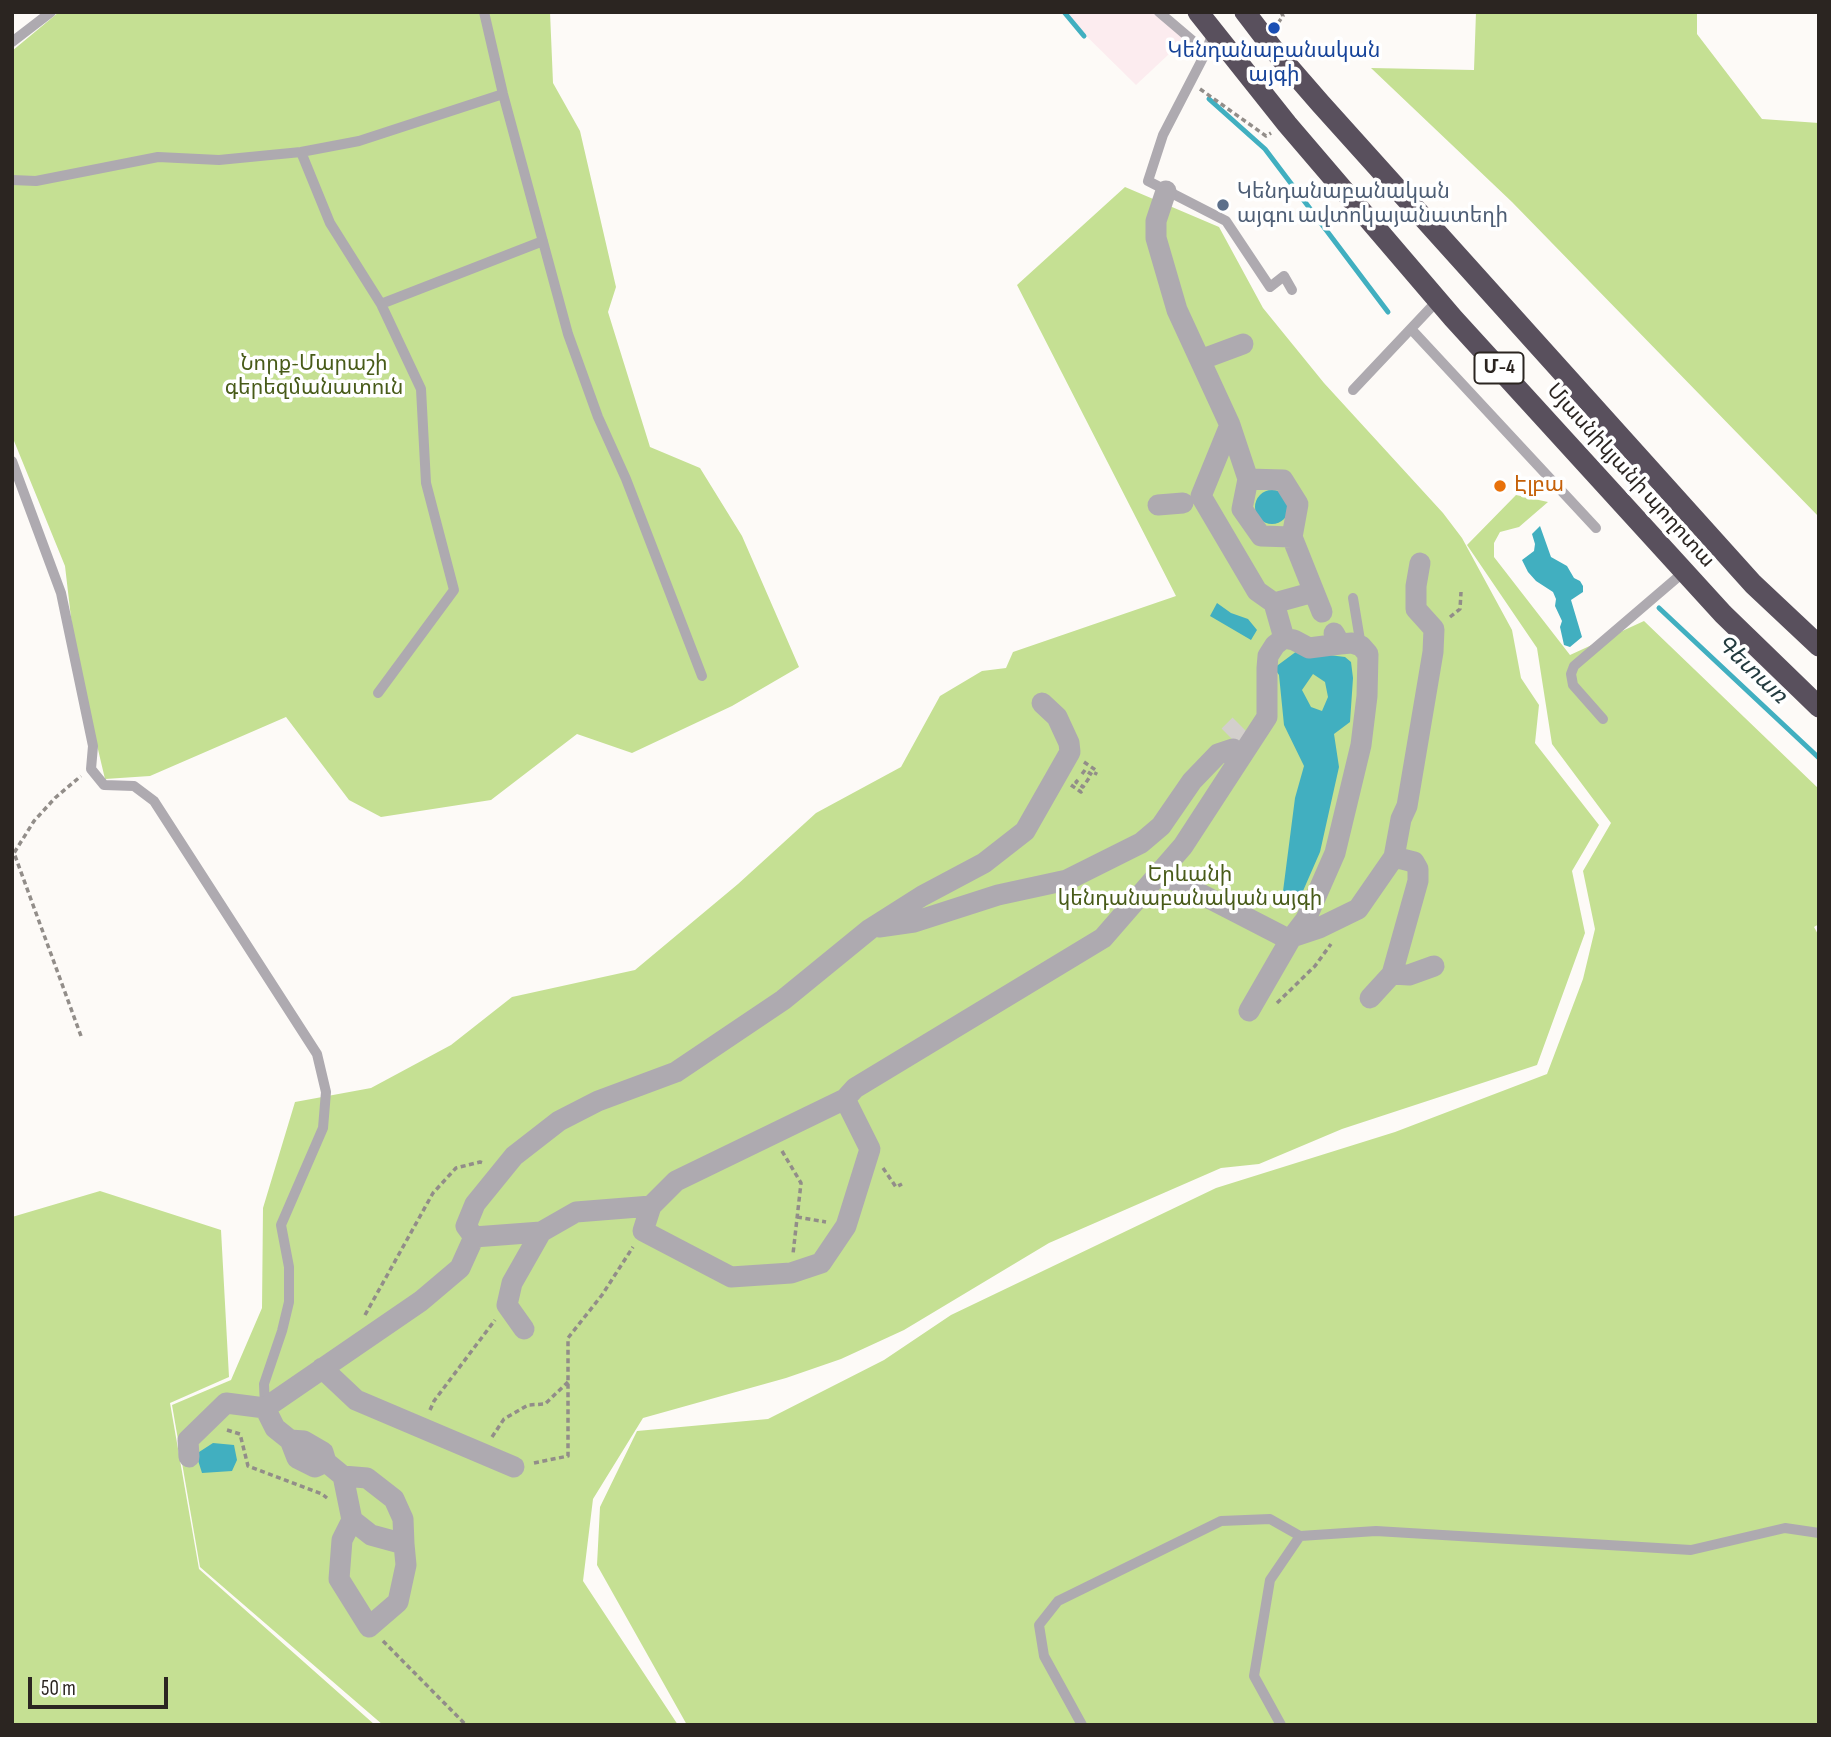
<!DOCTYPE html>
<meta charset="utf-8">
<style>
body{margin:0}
#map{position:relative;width:1831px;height:1737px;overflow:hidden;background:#fdfaf7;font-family:"Sofia Sans Condensed",sans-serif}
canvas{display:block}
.frame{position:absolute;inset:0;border:14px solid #2b2521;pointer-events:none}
.scale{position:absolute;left:28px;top:1677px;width:140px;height:32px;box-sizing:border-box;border:4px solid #2b2521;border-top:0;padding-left:9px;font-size:21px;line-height:24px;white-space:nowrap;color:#2b2521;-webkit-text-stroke:5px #fff;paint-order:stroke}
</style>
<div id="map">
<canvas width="1831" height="1737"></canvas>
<div class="frame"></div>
<div class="scale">50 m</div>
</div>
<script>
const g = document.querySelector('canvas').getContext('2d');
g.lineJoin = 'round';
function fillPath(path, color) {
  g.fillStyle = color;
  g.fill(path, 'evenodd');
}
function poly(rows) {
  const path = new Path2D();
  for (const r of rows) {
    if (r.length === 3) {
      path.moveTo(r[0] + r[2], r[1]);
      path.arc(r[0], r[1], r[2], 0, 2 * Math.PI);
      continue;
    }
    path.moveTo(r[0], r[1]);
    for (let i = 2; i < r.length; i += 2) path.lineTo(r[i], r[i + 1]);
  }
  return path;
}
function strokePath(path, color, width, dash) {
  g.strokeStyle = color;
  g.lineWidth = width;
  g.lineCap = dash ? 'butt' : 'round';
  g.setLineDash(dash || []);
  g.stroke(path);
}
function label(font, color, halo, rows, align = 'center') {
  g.font = font + ' "Sofia Sans Condensed","Noto Sans Armenian",sans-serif';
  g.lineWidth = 7;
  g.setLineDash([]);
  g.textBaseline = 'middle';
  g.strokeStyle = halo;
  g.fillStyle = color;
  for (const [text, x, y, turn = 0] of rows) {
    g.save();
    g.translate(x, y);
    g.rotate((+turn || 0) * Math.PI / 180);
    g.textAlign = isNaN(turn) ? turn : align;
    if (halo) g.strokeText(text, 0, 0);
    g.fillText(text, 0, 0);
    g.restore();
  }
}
const commercial = poly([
 [1062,12,1168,12,1185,39,1136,85]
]);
const green = poly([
 [59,12,550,12,553,83,580,131,616,287,608,312,650,447,700,468,742,536,799,667,732,706,632,753,577,734,491,800,381,817,349,800,286,717,150,776,105,779,75,652,65,566,12,436,12,51],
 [1476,12,1697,12,1697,34,1762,119,1819,123,1819,517,1512,202,1371,68,1474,70],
 [1125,187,1219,227,1263,308,1324,383,1443,513,1462,538,1512,630,1521,678,1539,705,1535,743,1599,825,1572,871,1585,933,1537,1065,1342,1129,1259,1164,1221,1168,1049,1243,904,1330,841,1359,786,1378,643,1418,593,1499,583,1581,678,1725,383,1725,200,1567,172,1405,231,1380,262,1308,263,1208,295,1102,371,1088,451,1045,512,997,635,970,738,884,816,813,901,767,940,696,982,671,1006,668,1013,652,1176,596,1017,285],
 [1516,495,1548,502,1519,527,1500,532,1494,543,1494,557,1570,655,1644,621,1819,789,1819,924,1814,927,1819,936,1819,1725,687,1725,597,1565,600,1507,637,1431,768,1419,884,1360,951,1315,1216,1188,1395,1132,1547,1074,1583,979,1595,929,1583,871,1611,823,1552,744,1537,648,1467,545],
 [100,1191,221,1230,229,1377,170,1403,199,1569,375,1725,12,1725,12,1217]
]);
const water = poly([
 [1272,507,17],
 [1540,526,1551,557,1567,566,1574,578,1580,581,1583,586,1583,592,1571,600,1582,637,1570,647,1564,645,1560,627,1562,621,1555,606,1556,599,1553,592,1536,581,1528,572,1522,560,1534,551,1535,544,1532,534],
 [1217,603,1231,613,1248,619,1257,630,1251,640,1210,616],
 [1297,651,1345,657,1351,662,1353,678,1350,722,1334,734,1339,767,1320,852,1296,907,1285,904,1282,899,1295,798,1304,766,1284,725,1279,675,1274,668],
 [1313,674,1325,682,1328,697,1322,711,1311,707,1302,690],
 [213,1443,234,1445,237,1460,232,1471,202,1473,196,1454]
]);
const stream = poly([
 [1064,12,1084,36],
 [1209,99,1265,149,1388,312],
 [1659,608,1819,758]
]);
const streetTunnel = poly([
 [1229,736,1240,725]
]);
const path = poly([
 [1278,23,1283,16,1281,12],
 [1200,89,1266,136,1271,133],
 [1450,617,1460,609,1461,592],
 [1084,762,1097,771,1095,775],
 [1082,774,1085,770,1094,776],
 [1078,780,1076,782,1083,787,1089,778],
 [1071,785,1081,792,1083,790],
 [1277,1003,1315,966,1331,944],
 [81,1036,14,853,34,821,55,798,81,776],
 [782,1151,801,1183,793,1254],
 [883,1168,896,1187,902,1184],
 [797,1217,826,1222],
 [365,1315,433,1193,456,1168,480,1162,483,1163],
 [430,1410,434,1401,495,1320],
 [227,1430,240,1434,248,1466,322,1494,327,1498],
 [492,1437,504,1419,528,1405,545,1404,568,1382],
 [534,1463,568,1456,568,1338,602,1295,633,1247],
 [383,1641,466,1725]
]);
const lane = poly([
 [484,12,503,94,568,334,598,417,626,479,702,676],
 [1159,12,1206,52],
 [1213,32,1206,52,1163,135,1148,181,1226,221,1270,287,1284,276,1292,290],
 [12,42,51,12],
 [301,152,330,223,381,304,421,389,426,483,454,590,378,693],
 [12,180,36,181,158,157,219,160,301,152,359,141,503,94],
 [381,304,543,241],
 [1411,329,1596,528],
 [1353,390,1438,300],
 [12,461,61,593,93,746,91,769,104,785,134,786,154,801,317,1054,326,1092,323,1128,281,1225,289,1267,289,1302,282,1331,264,1384,265,1407],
 [1353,598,1361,646],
 [1603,719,1573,685,1571,674,1574,666,1685,571],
 [1082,1725,1044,1656,1039,1625,1058,1601,1221,1521,1270,1519,1300,1536],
 [1281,1725,1254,1676,1270,1580,1300,1536,1376,1531,1691,1550,1785,1528,1819,1533]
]);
const street = poly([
 [1166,191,1156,221,1156,238,1177,310,1230,425,1201,496,1257,591,1274,603,1284,638],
 [1200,360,1243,344],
 [1230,425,1248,479,1242,509,1261,536,1292,537,1314,592],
 [1248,479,1283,480,1298,504,1292,537],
 [1158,505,1183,503],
 [1274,603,1314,592,1322,612],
 [1160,873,1290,940,1306,919,1335,853,1361,745,1367,696,1368,654,1361,646,1352,643,1340,644,1334,633],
 [879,927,914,922,998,895,1067,880,1141,843,1161,826,1192,781,1218,754,1233,749],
 [1292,937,1319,928,1358,909,1394,857,1401,819,1407,806,1433,652,1434,629,1416,609,1416,586,1420,563],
 [1392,974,1409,975,1434,966],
 [1370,998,1392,974,1418,881,1418,869,1414,862,1394,857],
 [1249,1011,1290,940],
 [651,1206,643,1231,731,1277,791,1273,821,1263,846,1226,870,1149,845,1099],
 [474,1237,466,1226,475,1204,514,1156,559,1121,598,1101,676,1072,783,1000,870,929,922,896,984,863,1025,831,1070,752,1069,743,1057,717,1042,703],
 [524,1329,507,1305,512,1283,541,1232],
 [322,1368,356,1400,514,1467],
 [290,1440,304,1441,323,1452,326,1462,343,1476,352,1520,342,1540,339,1579,369,1627,398,1602,406,1565,404,1544],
 [189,1457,188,1440,226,1403,265,1408],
 [326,1462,315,1467,297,1458,290,1440,275,1428,265,1408,421,1301,460,1268,474,1237,541,1232,576,1212,651,1206,676,1181,845,1099,855,1088,1103,938,1183,846,1267,717,1267,668,1268,656,1275,645,1284,638,1294,640,1309,648,1340,644],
 [343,1476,367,1478,394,1499,403,1519,404,1544,371,1535,352,1520]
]);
const highway = poly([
 [1198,12,1287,124,1453,318,1723,614,1819,707],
 [1245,12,1274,50,1320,103,1753,584,1819,646]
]);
const markers = [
 [1274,28,7,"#1a4fb4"],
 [1223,205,7,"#5c6f8a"],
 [1500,486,7,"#e8710a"]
];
const shields = [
 [1499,368,49]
];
const shieldNames = [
 ["Մ-4",1499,368]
];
const transitNames = [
 ["Կենդանաբանական",1274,52],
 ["այգի",1274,76]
];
const serviceNames = [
 ["Կենդանաբանական",1237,193],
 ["այգու ավտոկայանատեղի",1237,217]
];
const parkNames = [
 ["Նորք-Մարաշի",314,365],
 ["գերեզմանատուն",314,389],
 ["Երևանի",1190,876],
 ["կենդանաբանական այգի",1190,900]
];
const streetNames = [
 ["Մյասնիկյանի պողոտա",1630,476,48]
];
const foodNames = [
 ["Էլբա",1514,486]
];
const waterNames = [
 ["Գետառ",1751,670,43]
];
fillPath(commercial, '#fcecef');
fillPath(green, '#c5e093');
fillPath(water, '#41afc0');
strokePath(stream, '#41afc0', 5);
strokePath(streetTunnel, '#d3cfcc', 21, [21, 10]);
strokePath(path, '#928d89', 3.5, [5, 3.5]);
strokePath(lane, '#aeaab0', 10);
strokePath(street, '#aeaab0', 21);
strokePath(highway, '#59505d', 21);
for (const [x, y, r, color] of markers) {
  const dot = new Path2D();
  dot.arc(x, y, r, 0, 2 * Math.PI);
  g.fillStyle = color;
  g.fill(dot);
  strokePath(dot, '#fff', 2.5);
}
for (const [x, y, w] of shields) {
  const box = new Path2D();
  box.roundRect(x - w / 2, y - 15.5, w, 31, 5);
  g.fillStyle = '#fff';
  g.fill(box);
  strokePath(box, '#2b2521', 2);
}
label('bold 19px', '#2b2521', null, shieldNames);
label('21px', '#164399', '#fff', transitNames);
label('21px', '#4e5e75', '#fff', serviceNames, 'left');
label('21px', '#485b19', '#fff', parkNames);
label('21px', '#2b2521', '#fff', streetNames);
label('21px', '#c56008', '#fff', foodNames, 'left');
label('italic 23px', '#233b3f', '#fff', waterNames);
</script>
